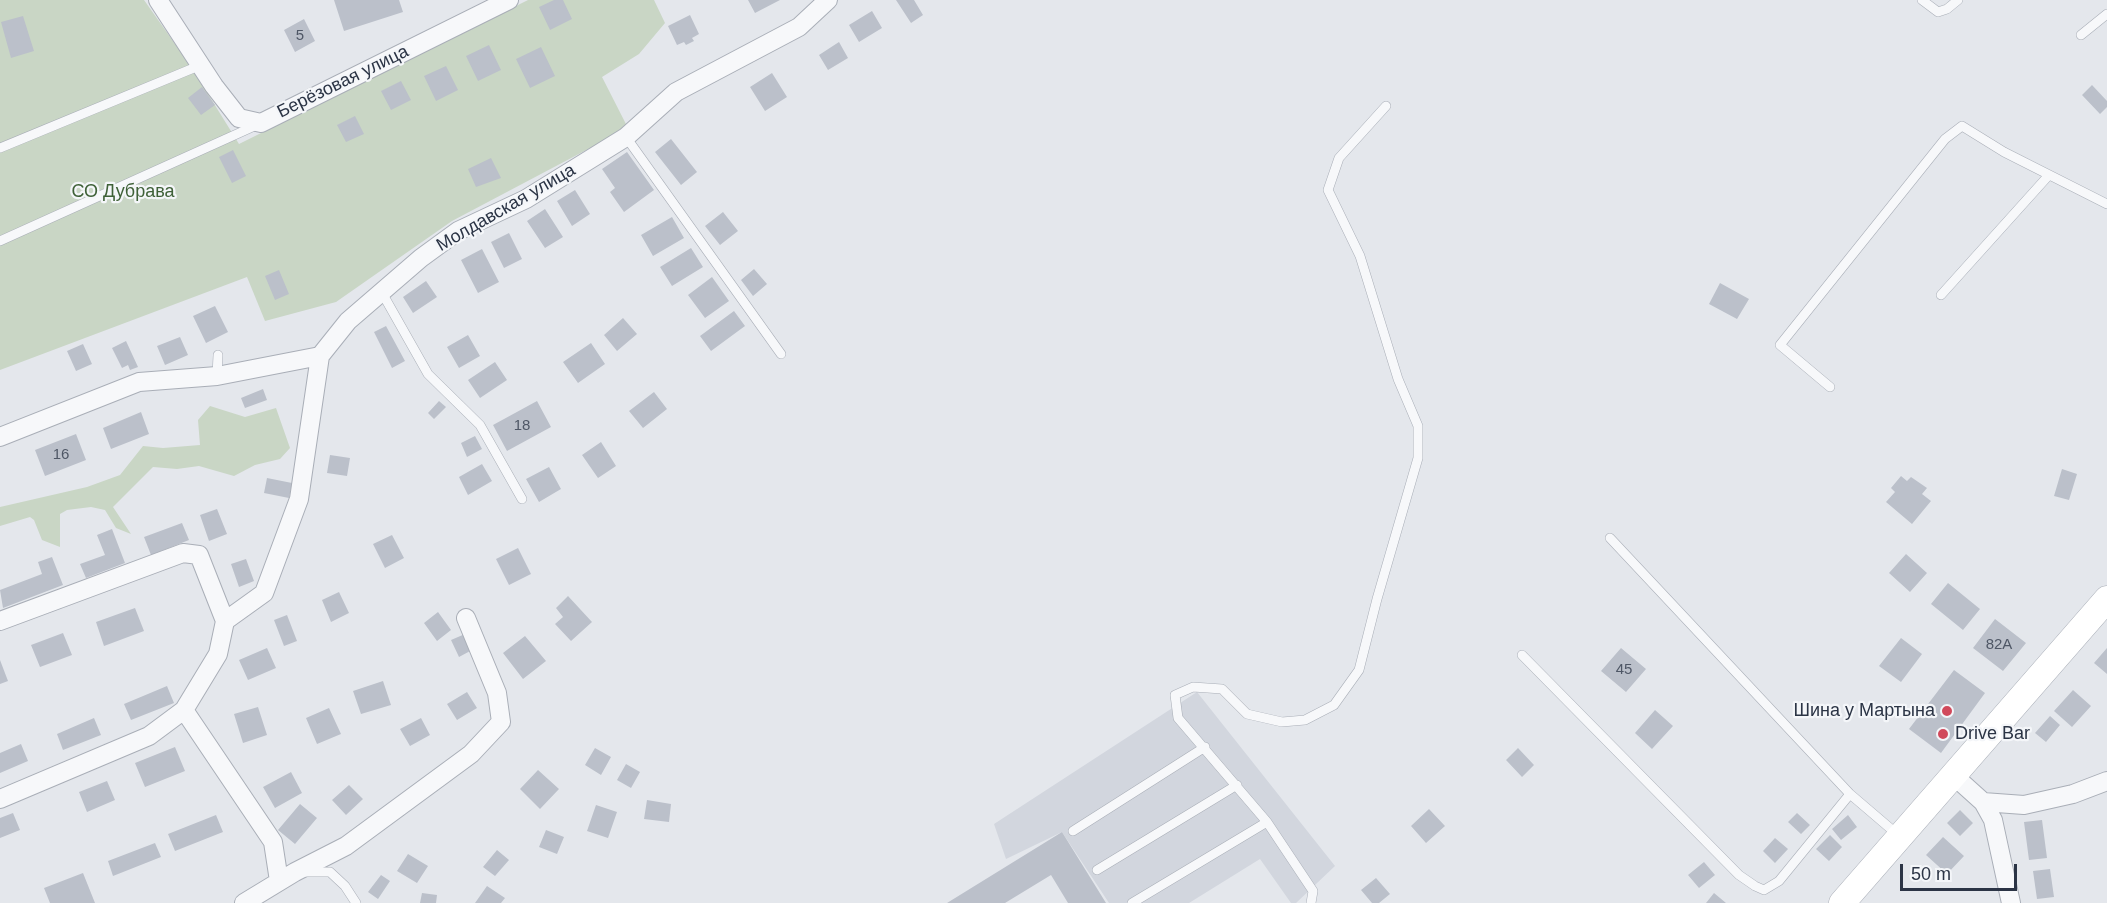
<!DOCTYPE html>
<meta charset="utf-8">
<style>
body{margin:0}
#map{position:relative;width:2107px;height:903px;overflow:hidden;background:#e4e7ec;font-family:Helvetica,sans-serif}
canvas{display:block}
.scale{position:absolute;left:1900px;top:864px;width:117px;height:27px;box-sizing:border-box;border:3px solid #2b3445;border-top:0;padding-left:8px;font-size:18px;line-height:21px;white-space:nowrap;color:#2b3445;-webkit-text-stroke:4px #f4f6f9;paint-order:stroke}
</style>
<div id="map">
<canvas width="2107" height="903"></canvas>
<div class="scale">50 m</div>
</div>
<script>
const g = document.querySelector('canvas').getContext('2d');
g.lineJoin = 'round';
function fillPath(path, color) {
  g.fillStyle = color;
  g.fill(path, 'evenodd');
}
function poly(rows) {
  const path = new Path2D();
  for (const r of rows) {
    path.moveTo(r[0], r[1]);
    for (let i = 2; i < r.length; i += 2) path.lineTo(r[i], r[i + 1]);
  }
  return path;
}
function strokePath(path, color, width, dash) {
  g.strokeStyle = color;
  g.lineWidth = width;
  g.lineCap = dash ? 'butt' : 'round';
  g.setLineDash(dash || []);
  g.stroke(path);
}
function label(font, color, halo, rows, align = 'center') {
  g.font = font + ' Helvetica,sans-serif';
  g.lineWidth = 4.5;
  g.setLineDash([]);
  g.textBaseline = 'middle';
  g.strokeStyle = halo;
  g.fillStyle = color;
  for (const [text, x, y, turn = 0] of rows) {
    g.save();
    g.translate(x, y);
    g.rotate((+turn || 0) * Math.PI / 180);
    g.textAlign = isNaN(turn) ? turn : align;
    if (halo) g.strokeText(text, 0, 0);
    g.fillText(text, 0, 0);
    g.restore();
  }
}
const built = poly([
 [1197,692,1335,866,1296,903,1291,903,1260,859,1189,903,1109,903,1062,832,1006,859,994,824]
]);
const green = poly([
 [0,0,144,0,190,65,239,144,528,0,654,0,665,23,639,54,602,77,628,128,452,221,336,302,265,321,247,277,0,370],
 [210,406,245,417,276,408,290,448,280,459,255,465,234,476,199,466,177,469,153,467,113,507,131,534,116,528,105,510,91,507,67,510,60,514,60,547,42,540,34,520,30,517,0,526,0,507,87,487,120,475,143,446,163,448,200,445,198,420]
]);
const building = poly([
 [334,0,399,0,403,12,344,31],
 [554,0,563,0,572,19,550,30,539,7],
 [748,0,780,0,755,13],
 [896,0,914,0,923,15,911,23],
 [872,11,882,28,859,42,849,25],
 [690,15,699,34,692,38,694,41,686,45,684,42,677,45,668,26],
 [23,16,34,51,11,58,1,22],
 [304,19,315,41,295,52,284,30],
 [839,42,848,58,828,70,819,55],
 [489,45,501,70,478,81,466,56],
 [541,47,555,76,530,88,516,59],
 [446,66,458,90,436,101,424,76],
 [772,73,787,97,765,111,750,87],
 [401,81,411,100,391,110,381,91],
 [2092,85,2107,101,2107,107,2100,114,2082,95],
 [202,87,215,105,201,115,188,98],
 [355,116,364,134,346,142,337,125],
 [671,139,697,172,681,185,655,152],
 [233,150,246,176,232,183,219,157],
 [627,152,654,190,624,212,610,192,615,188,602,169],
 [491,158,501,178,476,187,468,169],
 [575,190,590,214,572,226,557,201],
 [545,209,563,237,545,248,527,221],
 [723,212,738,231,720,245,705,226],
 [672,217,684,238,653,256,641,235],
 [509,233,522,259,504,268,491,242],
 [691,248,703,267,672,286,660,267],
 [482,249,499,282,478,293,461,260],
 [754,269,767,284,753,296,741,280],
 [279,270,289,294,275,300,265,276],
 [712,277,729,301,705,318,688,295],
 [426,281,437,297,413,313,403,297],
 [1720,283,1749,299,1737,319,1709,304],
 [215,306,228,332,206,343,193,316],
 [734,311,745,326,711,351,700,336],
 [623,318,637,334,617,351,604,335],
 [386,326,405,361,392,368,374,332],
 [468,335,480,356,459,368,447,347],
 [180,337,188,355,165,365,157,346],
 [126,341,138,367,130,370,128,365,122,368,112,348],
 [591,343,605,364,578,383,563,362],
 [83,344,92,364,76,371,67,351],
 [495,362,507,380,480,398,468,380],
 [263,389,267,400,245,408,241,398],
 [654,392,667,409,643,428,629,411],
 [439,401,446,407,434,419,428,413],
 [537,401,551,427,507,451,493,425],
 [141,412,149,434,111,449,103,428],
 [76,434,86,460,45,476,35,450],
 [475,436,482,449,467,457,461,443],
 [601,442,616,466,598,478,582,455],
 [330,455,350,458,347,476,327,473],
 [482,464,492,481,468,495,459,477],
 [549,467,561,489,539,502,526,479],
 [2062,469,2077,474,2069,500,2054,496],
 [1901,476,1907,481,1911,477,1927,488,1922,494,1931,501,1912,524,1886,502,1895,492,1891,488],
 [267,478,292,483,289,498,264,493],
 [217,509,227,534,209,541,200,515],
 [182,523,189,540,151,555,144,537],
 [112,529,125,563,86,578,80,564,105,555,97,535],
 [392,535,404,558,385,568,373,544],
 [518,548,531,574,509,585,496,559],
 [1906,554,1927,573,1910,592,1889,573],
 [52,557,63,585,3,608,0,590,42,574,38,562],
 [246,559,254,581,239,587,231,564],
 [1948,583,1980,609,1963,630,1931,604],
 [339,592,349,613,331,622,322,600],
 [568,596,592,622,571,641,555,624,563,617,556,608],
 [135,608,144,631,104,646,96,622],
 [438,612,451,630,437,641,424,623],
 [287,615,297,641,284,646,274,620],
 [1995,619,2026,643,2003,671,1973,648],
 [63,633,72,655,40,667,31,645],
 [465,634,472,650,459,657,451,640],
 [525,636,546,661,523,679,503,653],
 [1901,638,1922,654,1901,682,1879,666],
 [267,648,276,668,248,680,239,660],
 [1621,648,1646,669,1626,692,1601,671],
 [2107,648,2107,674,2094,663],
 [0,660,8,681,0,684],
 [1954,670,1985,693,1941,753,1909,729],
 [383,681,391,705,361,714,353,691],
 [167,686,174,703,131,720,124,704],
 [2073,690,2091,706,2072,727,2054,711],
 [467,692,477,708,457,720,447,704],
 [258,707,267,735,243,743,234,714],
 [329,708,341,734,317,744,306,718],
 [1655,710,1673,726,1652,749,1635,733],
 [2050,716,2060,725,2046,742,2035,733],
 [94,718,101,735,63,750,57,734],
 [421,718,430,735,410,746,400,729],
 [21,744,28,761,0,773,0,753],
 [175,747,185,771,145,787,135,763],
 [595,748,611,757,601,775,585,765],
 [1518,748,1534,765,1522,777,1506,760],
 [626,764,640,772,631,788,617,780],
 [538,770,559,789,540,809,520,789],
 [291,772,302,793,275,808,263,787],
 [107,781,115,800,87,812,79,792],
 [349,785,363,799,346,815,332,800],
 [647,800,671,804,669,822,644,819],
 [300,804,317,818,295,844,278,830],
 [596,805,617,812,608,838,587,831],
 [1429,809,1445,826,1426,843,1411,826],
 [1960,810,1973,823,1960,836,1947,823],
 [13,813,20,830,0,838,0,818],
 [1797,813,1810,825,1801,834,1788,822],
 [216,815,223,832,175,851,168,834],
 [1848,815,1857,827,1841,840,1832,829],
 [2042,820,2047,858,2029,860,2024,822],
 [546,830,564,837,557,854,539,847],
 [1062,832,1106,903,1068,903,1051,875,1005,903,947,903],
 [1830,835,1842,847,1829,861,1816,849],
 [1943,837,1964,856,1947,874,1926,855],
 [1775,838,1788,849,1775,863,1763,851],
 [155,843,161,857,113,876,108,861],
 [497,850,509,860,495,876,483,867],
 [408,854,428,866,417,883,397,871],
 [1704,862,1715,875,1699,888,1688,875],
 [2050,869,2054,897,2037,899,2033,871],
 [83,873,95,903,50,903,44,888],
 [381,875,390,881,378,899,368,892],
 [1376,878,1390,894,1379,903,1372,903,1361,890],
 [487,886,505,898,501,903,475,903],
 [422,893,437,895,436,903,420,903],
 [1714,893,1726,903,1706,903]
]);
const service = poly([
 [1922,0,1938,12,1947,9,1958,0],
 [2081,35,2107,14],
 [626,137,781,354],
 [0,148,201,65],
 [0,241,259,124],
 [381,291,428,374,480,425,522,499],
 [1941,295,2049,175],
 [217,376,218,355],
 [1830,387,1780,345,1945,139,1962,126,2004,152,2107,204],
 [1610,538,1850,794,1898,835],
 [1522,655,1739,875,1755,886,1764,890,1779,881,1850,794],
 [1073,831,1205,747],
 [1097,870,1237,785],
 [303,872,330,872,345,886,356,903],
 [1132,903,1267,822],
 [1311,903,1313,891,1267,822,1178,718,1175,695,1193,687,1222,689,1247,714,1282,722,1305,720,1334,705,1359,670,1377,599,1418,458,1418,426,1398,379,1360,256,1328,190,1339,158,1386,106]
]);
const minor = poly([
 [158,0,214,86,239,118,261,123,509,0],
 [0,437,139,382,217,376,320,356],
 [0,621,183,553,199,555,225,621],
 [184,710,273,842,279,881],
 [1953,775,1983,802,1993,820,2011,903],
 [0,799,149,736,184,710,218,654,225,621,264,593,299,499,320,356,348,321,421,258,458,231,526,199,626,137,676,92,799,27,828,0],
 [1983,802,2024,805,2073,794,2107,781],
 [244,903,295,872,346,846,471,754,501,722,497,693,466,618]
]);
const secondary = poly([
 [1842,903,2107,599]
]);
const markers = [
 [1947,711,6,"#d1495b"],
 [1943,734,6,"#d1495b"]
];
const numberNames = [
 ["5",300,36],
 ["18",522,426],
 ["16",61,455],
 ["82А",1999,645],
 ["45",1624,670]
];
const streetNames = [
 ["Берёзовая улица",343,82,-26],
 ["Молдавская улица",506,208,-30]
];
const parkNames = [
 ["СО Дубрава",123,192]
];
const poiNames = [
 ["Шина у Мартына",1935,711],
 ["Drive Bar",1955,734,"left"]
];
fillPath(built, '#d2d6de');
fillPath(green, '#c9d6c5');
fillPath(building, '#bbc0ca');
strokePath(service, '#a9aeb7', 10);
strokePath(minor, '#a9aeb7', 20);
strokePath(secondary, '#a9aeb7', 27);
strokePath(service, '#f7f8fa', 9);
strokePath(minor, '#f7f8fa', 18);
strokePath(secondary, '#fff', 26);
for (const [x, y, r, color] of markers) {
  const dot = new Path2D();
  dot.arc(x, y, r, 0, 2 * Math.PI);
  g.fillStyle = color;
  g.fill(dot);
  strokePath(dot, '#f4f6f9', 2);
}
label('15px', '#4f5766', null, numberNames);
label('18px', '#2b3445', '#f4f6f9', streetNames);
label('18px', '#3f6138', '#f4f6f9', parkNames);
label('18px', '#2b3445', '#f4f6f9', poiNames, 'right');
</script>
